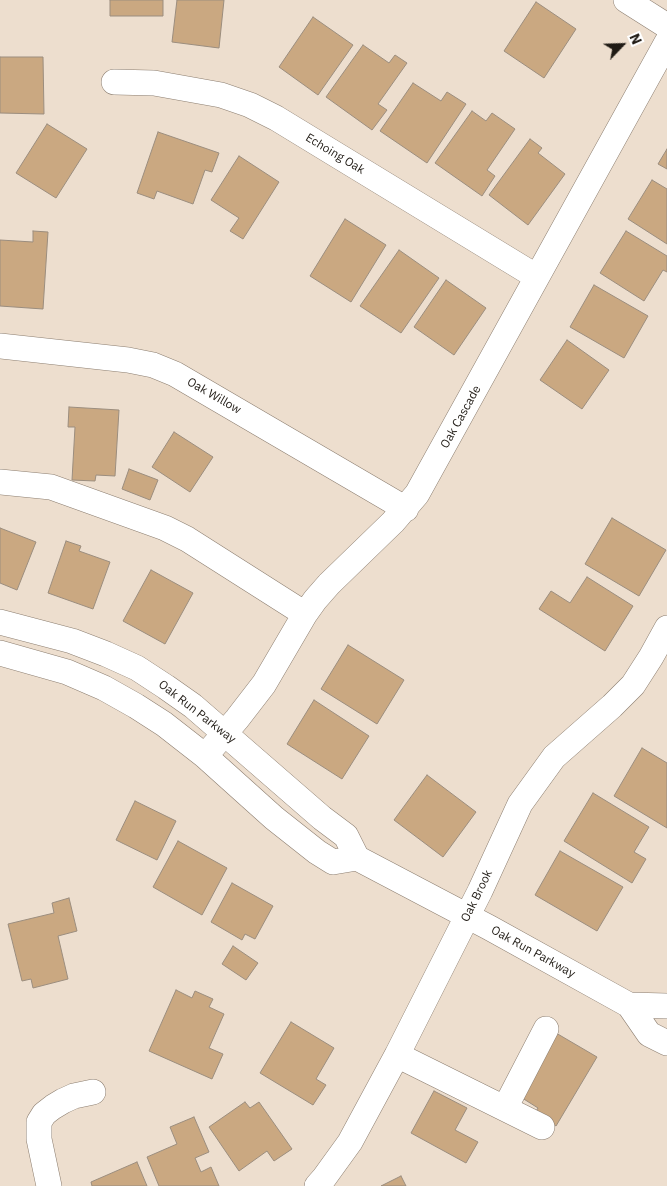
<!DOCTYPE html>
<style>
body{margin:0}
#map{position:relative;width:667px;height:1186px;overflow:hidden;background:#eddece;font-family:"IBM Plex Sans",sans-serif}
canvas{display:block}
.north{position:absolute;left:597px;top:20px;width:50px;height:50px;-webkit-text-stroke:4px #fff;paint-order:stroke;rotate:66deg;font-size:14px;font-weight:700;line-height:20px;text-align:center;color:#201b15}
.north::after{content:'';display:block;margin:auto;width:18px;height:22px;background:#201b15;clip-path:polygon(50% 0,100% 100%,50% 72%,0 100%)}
</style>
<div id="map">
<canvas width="667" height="1186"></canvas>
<div class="north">N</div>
</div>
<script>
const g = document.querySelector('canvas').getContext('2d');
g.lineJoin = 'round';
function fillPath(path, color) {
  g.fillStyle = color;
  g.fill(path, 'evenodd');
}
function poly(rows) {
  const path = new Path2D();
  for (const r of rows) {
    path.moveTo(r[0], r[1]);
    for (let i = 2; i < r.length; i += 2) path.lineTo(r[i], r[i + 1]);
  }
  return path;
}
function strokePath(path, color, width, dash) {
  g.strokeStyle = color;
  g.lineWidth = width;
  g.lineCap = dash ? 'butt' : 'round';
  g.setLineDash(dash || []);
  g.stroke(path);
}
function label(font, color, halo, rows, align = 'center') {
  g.font = font + ' "IBM Plex Sans",sans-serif';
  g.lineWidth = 5;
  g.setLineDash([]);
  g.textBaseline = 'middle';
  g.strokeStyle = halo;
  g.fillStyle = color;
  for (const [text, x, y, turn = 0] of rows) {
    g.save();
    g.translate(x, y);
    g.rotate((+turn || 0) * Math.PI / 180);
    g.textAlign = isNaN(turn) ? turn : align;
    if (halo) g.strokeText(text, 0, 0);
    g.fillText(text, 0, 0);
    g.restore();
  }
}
const building = poly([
 [110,0,163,0,163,16,110,16,110,0],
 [177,0,224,0,219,48,172,42,177,0],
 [536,2,576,29,544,78,504,51,536,2],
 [313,17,353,45,318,95,279,67,313,17],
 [363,45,389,63,395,55,407,63,378,104,387,110,372,130,326,97,363,45],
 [0,57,43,57,44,114,0,113,0,57],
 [413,83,441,101,447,92,466,104,427,163,380,131,413,83],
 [472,111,486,121,492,113,515,129,487,170,495,176,482,196,435,163,472,111],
 [47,124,87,149,56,198,16,173,47,124],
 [158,132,219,153,212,172,205,170,193,204,157,191,154,199,137,193,158,132],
 [530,139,542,148,538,153,565,174,528,225,489,195,530,139],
 [667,149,667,169,658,164,667,149],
 [239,156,279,182,243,239,230,231,239,218,211,200,239,156],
 [652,180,667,189,667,244,628,219,652,180],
 [345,219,386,245,351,302,310,276,345,219],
 [33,231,48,232,43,309,0,306,0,240,33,242,33,231],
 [626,231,667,256,667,272,663,270,644,301,600,273,626,231],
 [399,250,439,278,401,333,360,306,399,250],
 [446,280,486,308,454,355,414,327,446,280],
 [594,285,648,316,624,358,570,327,594,285],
 [567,340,609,370,582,409,540,380,567,340],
 [69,407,119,410,115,476,96,475,95,481,72,480,75,427,68,427,69,407],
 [174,432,213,457,190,492,152,467,174,432],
 [129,469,158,480,150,500,122,489,129,469],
 [612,518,666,550,639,596,585,564,612,518],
 [0,528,36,542,17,590,0,583,0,528],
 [66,541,81,546,79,551,110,562,93,609,48,593,66,541],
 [151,570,193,593,165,644,123,621,151,570],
 [587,577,633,606,605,651,539,609,551,591,570,603,587,577],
 [348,645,404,680,377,724,321,689,348,645],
 [314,700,369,736,342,779,287,744,314,700],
 [642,748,667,763,667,828,614,796,642,748],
 [427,775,476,812,443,857,394,820,427,775],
 [593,793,649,827,634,852,646,859,632,883,564,841,593,793],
 [135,801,176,821,157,860,116,840,135,801],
 [178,841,227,868,202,915,153,887,178,841],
 [560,851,623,887,597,931,535,895,560,851],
 [232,883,273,906,255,939,245,934,242,940,211,922,232,883],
 [69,898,77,931,58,936,68,979,33,988,31,979,22,981,8,924,54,913,52,903,69,898],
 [233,946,258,963,246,980,222,964,233,946],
 [176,990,192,998,195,991,213,999,209,1007,224,1014,209,1048,223,1054,212,1079,149,1051,176,990],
 [291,1022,334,1048,316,1079,326,1085,313,1105,260,1073,291,1022],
 [556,1033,597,1057,556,1126,535,1113,538,1108,519,1096,556,1033],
 [434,1091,467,1108,455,1130,478,1142,466,1163,411,1133,434,1091],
 [245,1102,250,1108,259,1102,292,1149,274,1161,267,1151,239,1171,209,1127,245,1102],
 [194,1117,209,1152,195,1158,201,1172,211,1167,219,1186,159,1186,147,1157,177,1144,170,1127,194,1117],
 [137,1162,147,1186,92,1186,91,1182,137,1162],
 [401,1176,406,1186,381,1186,401,1176]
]);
const minor = poly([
 [626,0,667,26],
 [114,82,154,83,221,95,250,105,276,118,537,277],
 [0,346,128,360,153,365,175,374,406,509],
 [0,482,51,487,165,528,187,539,305,614],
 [0,622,72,641,106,654,137,668,166,687,193,706,322,818,346,836,357,858],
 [0,653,67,672,104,688,136,706,164,724,205,756,274,818,317,852,333,862,357,858,490,928,629,1005,649,1034,667,1043],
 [205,756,237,719,264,684,305,614,315,600,329,584,393,522,417,494,667,42],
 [629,1005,667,1006],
 [397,1055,542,1127],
 [505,1108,546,1029],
 [49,1186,39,1139,39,1122,44,1114,53,1107,63,1101,74,1096,93,1092],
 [317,1186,324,1178,350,1142,397,1055,480,891,520,804,554,757,612,706,633,685,651,657,667,628]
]);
const streetNames = [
 ["Echoing Oak",335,154,31],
 ["Oak Willow",214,396,30],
 ["Oak Cascade",461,417,-61],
 ["Oak Run Parkway",197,712,38],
 ["Oak Brook",477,896,-64],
 ["Oak Run Parkway",533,952,29]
];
fillPath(building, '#caa881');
strokePath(building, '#9b8d7e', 1);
strokePath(minor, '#8c7e70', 26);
strokePath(minor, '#fff', 25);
label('12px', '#201b15', '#fff', streetNames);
</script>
